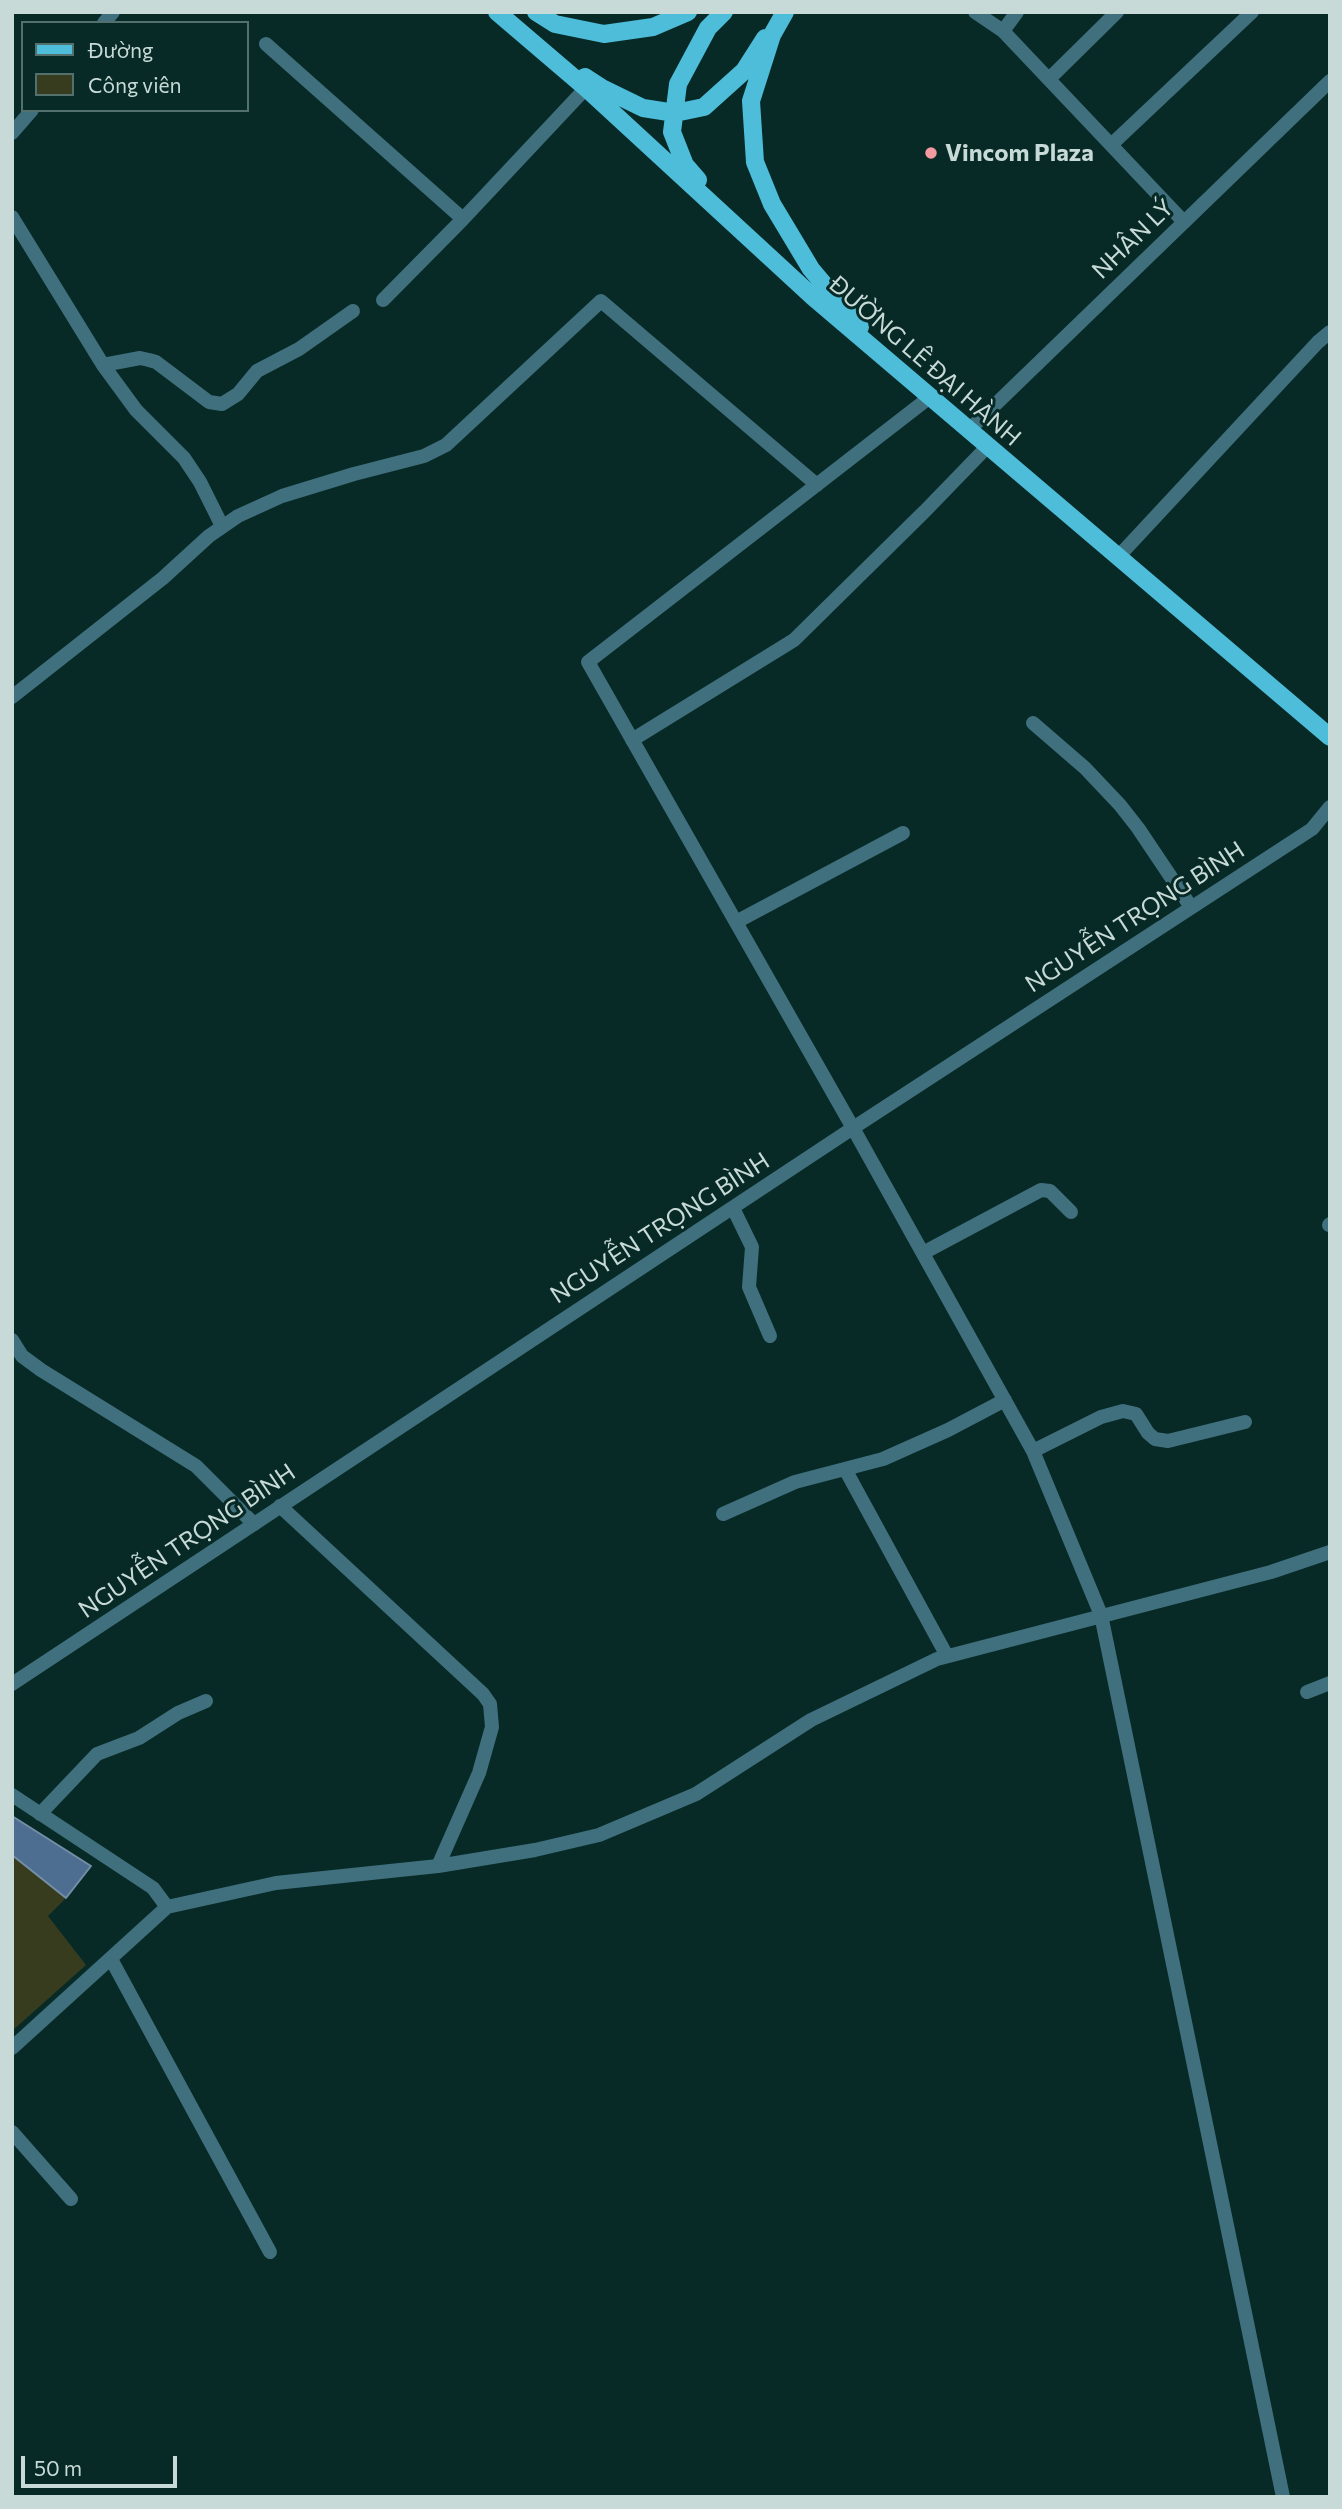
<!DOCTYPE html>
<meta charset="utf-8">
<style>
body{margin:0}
#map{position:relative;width:1342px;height:2509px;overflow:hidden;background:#072a26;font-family:Commissioner,sans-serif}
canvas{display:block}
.frame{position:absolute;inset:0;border:14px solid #c8dad7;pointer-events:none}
.legend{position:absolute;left:21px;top:21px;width:228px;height:91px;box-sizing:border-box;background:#072a26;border:2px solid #54706d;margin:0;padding:9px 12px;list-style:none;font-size:21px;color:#c8dad7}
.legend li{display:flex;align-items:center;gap:14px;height:35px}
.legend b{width:35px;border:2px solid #54706d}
.scale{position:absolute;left:21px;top:2456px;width:156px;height:32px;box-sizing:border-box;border:4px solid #c8dad7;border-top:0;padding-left:9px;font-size:21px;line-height:24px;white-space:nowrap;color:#c8dad7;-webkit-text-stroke:5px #072a26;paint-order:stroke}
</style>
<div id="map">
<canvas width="1342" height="2509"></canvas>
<div class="frame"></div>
<ul class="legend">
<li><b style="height:9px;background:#4ebdda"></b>Đường</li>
<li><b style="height:19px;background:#373c1f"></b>Công viên</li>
</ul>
<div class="scale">50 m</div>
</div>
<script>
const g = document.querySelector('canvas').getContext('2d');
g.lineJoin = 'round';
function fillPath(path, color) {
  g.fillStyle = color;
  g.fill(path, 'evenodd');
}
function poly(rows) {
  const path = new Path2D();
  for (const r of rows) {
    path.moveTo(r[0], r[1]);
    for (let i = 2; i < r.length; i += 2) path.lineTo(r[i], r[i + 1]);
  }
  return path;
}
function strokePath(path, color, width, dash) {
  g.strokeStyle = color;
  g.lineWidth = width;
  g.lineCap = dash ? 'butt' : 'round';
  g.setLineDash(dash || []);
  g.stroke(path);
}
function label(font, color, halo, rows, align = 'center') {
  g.font = font + ' Commissioner,sans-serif';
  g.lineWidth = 6;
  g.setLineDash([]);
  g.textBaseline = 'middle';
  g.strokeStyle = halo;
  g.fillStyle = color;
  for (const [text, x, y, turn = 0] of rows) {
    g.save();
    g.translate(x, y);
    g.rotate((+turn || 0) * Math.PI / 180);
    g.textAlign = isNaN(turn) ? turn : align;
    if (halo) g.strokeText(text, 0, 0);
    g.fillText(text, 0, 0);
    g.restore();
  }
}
const green = poly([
 [12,1855,66,1898,48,1916,86,1965,12,2031]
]);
const water = poly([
 [12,1816,91,1866,66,1898,12,1855,12,1816]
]);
const minor = poly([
 [975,12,1003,31,1184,222],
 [104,23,113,12],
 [1003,31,1017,12],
 [266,44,463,219],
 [1049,79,1117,12],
 [12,133,32,110],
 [1111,145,1252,12],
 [12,217,103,365,136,410,184,458,200,482,222,526],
 [383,300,463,219,586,88],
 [103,365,140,358,149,360,156,362,209,402,222,404,238,394,257,371,299,349,353,311],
 [930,397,588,662,853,1128,1033,1451,1101,1615,1283,2497],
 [1118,557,1318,342,1330,332],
 [12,697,163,578,209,536,238,516,282,496,354,474,424,456,446,445,601,301,817,485],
 [1033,723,1085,768,1120,805,1138,828,1191,907],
 [632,740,794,640,925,511,987,447],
 [736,922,903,833],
 [733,1208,752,1247,749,1287,770,1336],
 [1329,1225,1330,1224],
 [923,1253,1041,1190,1050,1191,1071,1212],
 [12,1340,22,1356,41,1370,196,1466,254,1524],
 [1033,1451,1101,1417,1123,1411,1136,1414,1148,1433,1155,1439,1168,1441,1245,1422],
 [845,1469,947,1656],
 [280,1506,483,1694,490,1704,492,1727,479,1773,438,1866],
 [723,1514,795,1482,883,1459,948,1430,1005,1400],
 [1307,1692,1330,1683],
 [12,1795,153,1888,167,1907],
 [40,1814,97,1754,139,1738,178,1713,206,1701],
 [111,1959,270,2252],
 [12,2048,167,1907,276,1883,438,1866,535,1850,599,1835,696,1794,811,1720,937,1659,1271,1572,1330,1552],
 [12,2132,71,2199]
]);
const tertiary = poly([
 [969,430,1330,81],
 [12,1684,853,1128,1312,829,1330,807]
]);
const primary = poly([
 [497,12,586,88,813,297,1330,737],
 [536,12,555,24,604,34,653,27,688,12],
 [785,12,772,35,751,101,755,162,772,204,811,269,860,327],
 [585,77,602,88,643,108,675,113,704,107,744,71,765,38],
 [698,180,685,165,672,132,678,84,708,28,724,12]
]);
const markers = [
 [931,153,7,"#f49aa0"]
];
const poiNames = [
 ["Vincom Plaza",945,153]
];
const streetNames = [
 ["NHÂN LÝ",1133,239,-44],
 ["ĐƯỜNG LÊ ĐẠI HÀNH",925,361,41],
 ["NGUYỄN TRỌNG BÌNH",1135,917,-33],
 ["NGUYỄN TRỌNG BÌNH",660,1228,-33],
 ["NGUYỄN TRỌNG BÌNH",187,1541,-34]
];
fillPath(green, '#373c1f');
fillPath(water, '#4e6e91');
strokePath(water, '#738ea6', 2);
strokePath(minor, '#40707e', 14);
strokePath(tertiary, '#40707e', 14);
strokePath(primary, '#4ebdda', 18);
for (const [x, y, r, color] of markers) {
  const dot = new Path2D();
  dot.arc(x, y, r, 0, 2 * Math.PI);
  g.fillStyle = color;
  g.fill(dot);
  strokePath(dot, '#072a26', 2.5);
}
label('bold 24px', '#c8dad7', '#072a26', poiNames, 'left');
label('24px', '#c8dad7', '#072a26', streetNames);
</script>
